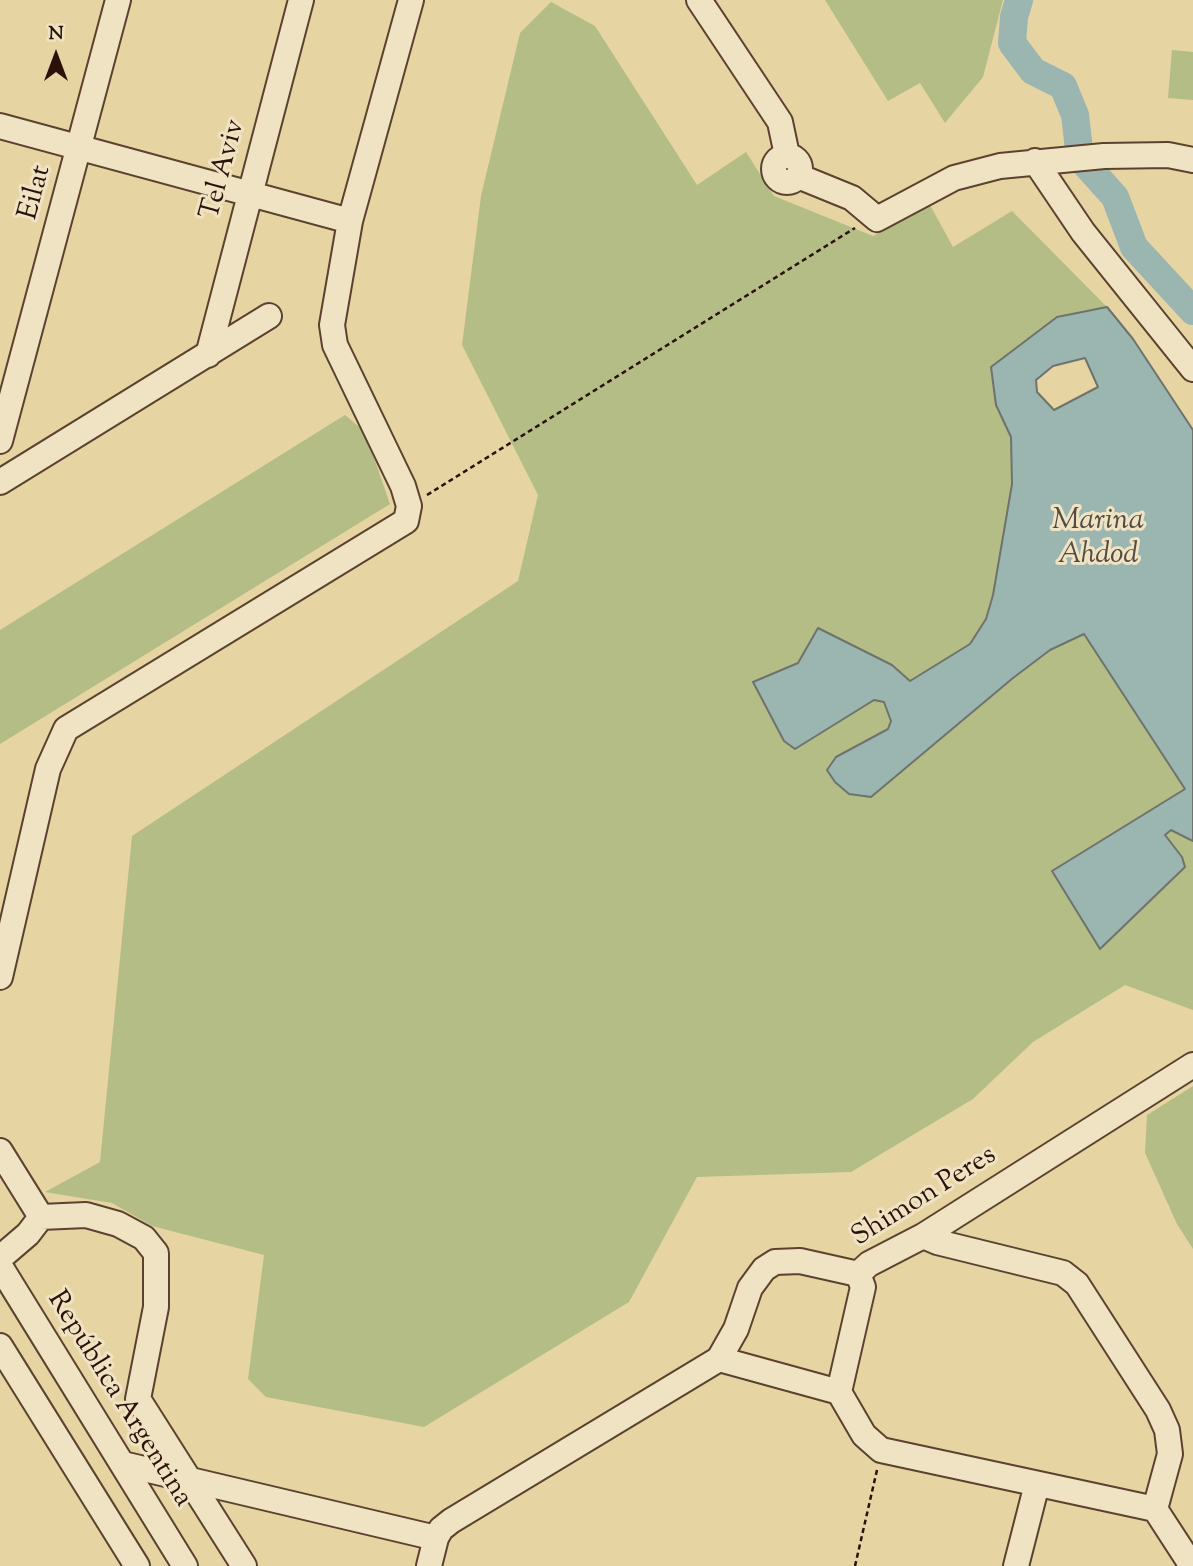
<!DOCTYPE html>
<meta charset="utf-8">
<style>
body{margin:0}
#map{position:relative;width:1193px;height:1566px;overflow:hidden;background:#e6d4a3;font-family:"Sorts Mill Goudy",serif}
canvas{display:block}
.north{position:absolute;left:21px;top:21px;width:70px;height:70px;-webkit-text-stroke:5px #efe3c3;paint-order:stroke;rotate:0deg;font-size:19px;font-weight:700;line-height:28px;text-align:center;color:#2c1108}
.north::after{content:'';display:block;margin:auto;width:24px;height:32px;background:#2c1108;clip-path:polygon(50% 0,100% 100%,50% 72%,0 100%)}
</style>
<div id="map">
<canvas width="1193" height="1566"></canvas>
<div class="north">N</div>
</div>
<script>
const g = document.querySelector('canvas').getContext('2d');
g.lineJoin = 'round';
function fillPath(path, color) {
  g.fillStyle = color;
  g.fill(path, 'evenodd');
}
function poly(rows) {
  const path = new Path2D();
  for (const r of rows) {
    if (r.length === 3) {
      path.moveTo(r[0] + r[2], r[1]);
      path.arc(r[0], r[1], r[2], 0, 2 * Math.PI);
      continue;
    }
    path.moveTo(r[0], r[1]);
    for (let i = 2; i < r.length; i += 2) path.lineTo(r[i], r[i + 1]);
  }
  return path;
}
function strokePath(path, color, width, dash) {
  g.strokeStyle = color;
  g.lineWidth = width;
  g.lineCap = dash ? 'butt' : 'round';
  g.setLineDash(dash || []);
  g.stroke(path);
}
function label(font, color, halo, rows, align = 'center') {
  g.font = font + ' "Sorts Mill Goudy",serif';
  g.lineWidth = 6;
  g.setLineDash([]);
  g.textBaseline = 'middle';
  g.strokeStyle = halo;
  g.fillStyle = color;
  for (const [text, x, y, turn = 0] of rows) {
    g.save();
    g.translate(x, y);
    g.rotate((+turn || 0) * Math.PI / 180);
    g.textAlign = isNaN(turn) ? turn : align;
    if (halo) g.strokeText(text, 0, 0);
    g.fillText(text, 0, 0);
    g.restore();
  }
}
const green = poly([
 [825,0,1003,0,983,77,945,123,920,83,888,101],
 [551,2,595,26,697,185,746,152,774,196,873,236,930,205,953,247,1012,211,1107,307,1057,317,996,405,1011,437,1012,484,993,595,986,619,970,644,910,681,892,665,818,628,798,663,754,682,795,749,874,700,884,702,891,721,888,729,836,757,871,797,1013,678,1050,650,1084,634,1185,789,1053,870,1173,846,1165,835,1171,830,1193,841,1193,1010,1125,985,1033,1042,973,1099,851,1172,697,1177,629,1302,424,1427,266,1397,248,1379,264,1255,152,1226,112,1203,45,1192,100,1162,132,836,518,581,538,495,462,345,481,196,520,33],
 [1172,50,1193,52,1193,100,1168,98],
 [345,415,365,432,390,504,0,744,0,630],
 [1193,1086,1193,1249,1177,1224,1145,1153,1147,1115]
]);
const water = poly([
 [1107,307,1133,339,1193,430,1193,841,1171,830,1165,835,1182,857,1185,867,1100,949,1052,871,1185,789,1084,634,1050,650,1013,678,871,797,849,794,835,782,827,770,836,757,888,729,891,721,884,702,874,700,795,749,784,741,753,682,798,663,818,628,892,665,910,681,970,644,986,619,993,595,1012,484,1011,437,996,405,991,367,1057,317,1107,307],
 [1085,358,1098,387,1054,410,1037,392,1036,380,1053,366,1085,358]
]);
const river = poly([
 [1019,0,1014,17,1012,43,1033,71,1063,86,1075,115,1080,158,1115,197,1134,247,1193,311]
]);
const path = poly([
 [427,495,855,228],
 [855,1566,877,1470]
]);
const minor = poly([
 [699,0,780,122,787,155],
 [0,126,350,221],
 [787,169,13],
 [1035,161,1083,232,1193,369],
 [798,176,852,198,877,219,954,178,1000,166,1104,156,1168,155,1193,160],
 [208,355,301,0],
 [0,441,118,0],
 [0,482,269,316],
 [0,977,48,769,66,729,406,521,409,506,403,486,335,345,332,325,350,221,411,0],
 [0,1151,41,1217],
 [41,1217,86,1215,118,1224,144,1238,156,1253,156,1307,138,1399,244,1566],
 [923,1236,937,1242,1063,1273,1077,1284,1158,1410,1167,1430,1170,1454,1155,1509,1192,1566],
 [0,1258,28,1234,41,1217],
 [0,1266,185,1566],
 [858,1274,863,1287,839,1392,864,1435,881,1450,1155,1509],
 [0,1346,137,1566],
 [719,1359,839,1392],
 [123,1464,436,1538],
 [429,1566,436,1538,441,1529,451,1521,719,1359,736,1329,750,1288,764,1269,775,1262,800,1261,858,1274,869,1264,923,1236,1193,1065],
 [1016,1566,1037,1484]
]);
const streetNames = [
 ["Tel Aviv",225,170,-75],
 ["Eilat",37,193,-75],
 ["Shimon Peres",925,1198,-32],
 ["República Argentina",118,1400,58]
];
const waterNames = [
 ["Marina",1098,523],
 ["Ahdod",1098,557]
];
fillPath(green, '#b4bd86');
fillPath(water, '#9bb5b1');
strokePath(water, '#6f736d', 2);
strokePath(river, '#9bb5b1', 28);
strokePath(minor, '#5a422f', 28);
strokePath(path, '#2c1108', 2.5, [5, 3.5]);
strokePath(minor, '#efe3c3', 24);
label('28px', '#2c1108', '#efe3c3', streetNames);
label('italic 30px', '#534a43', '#efe3c3', waterNames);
</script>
